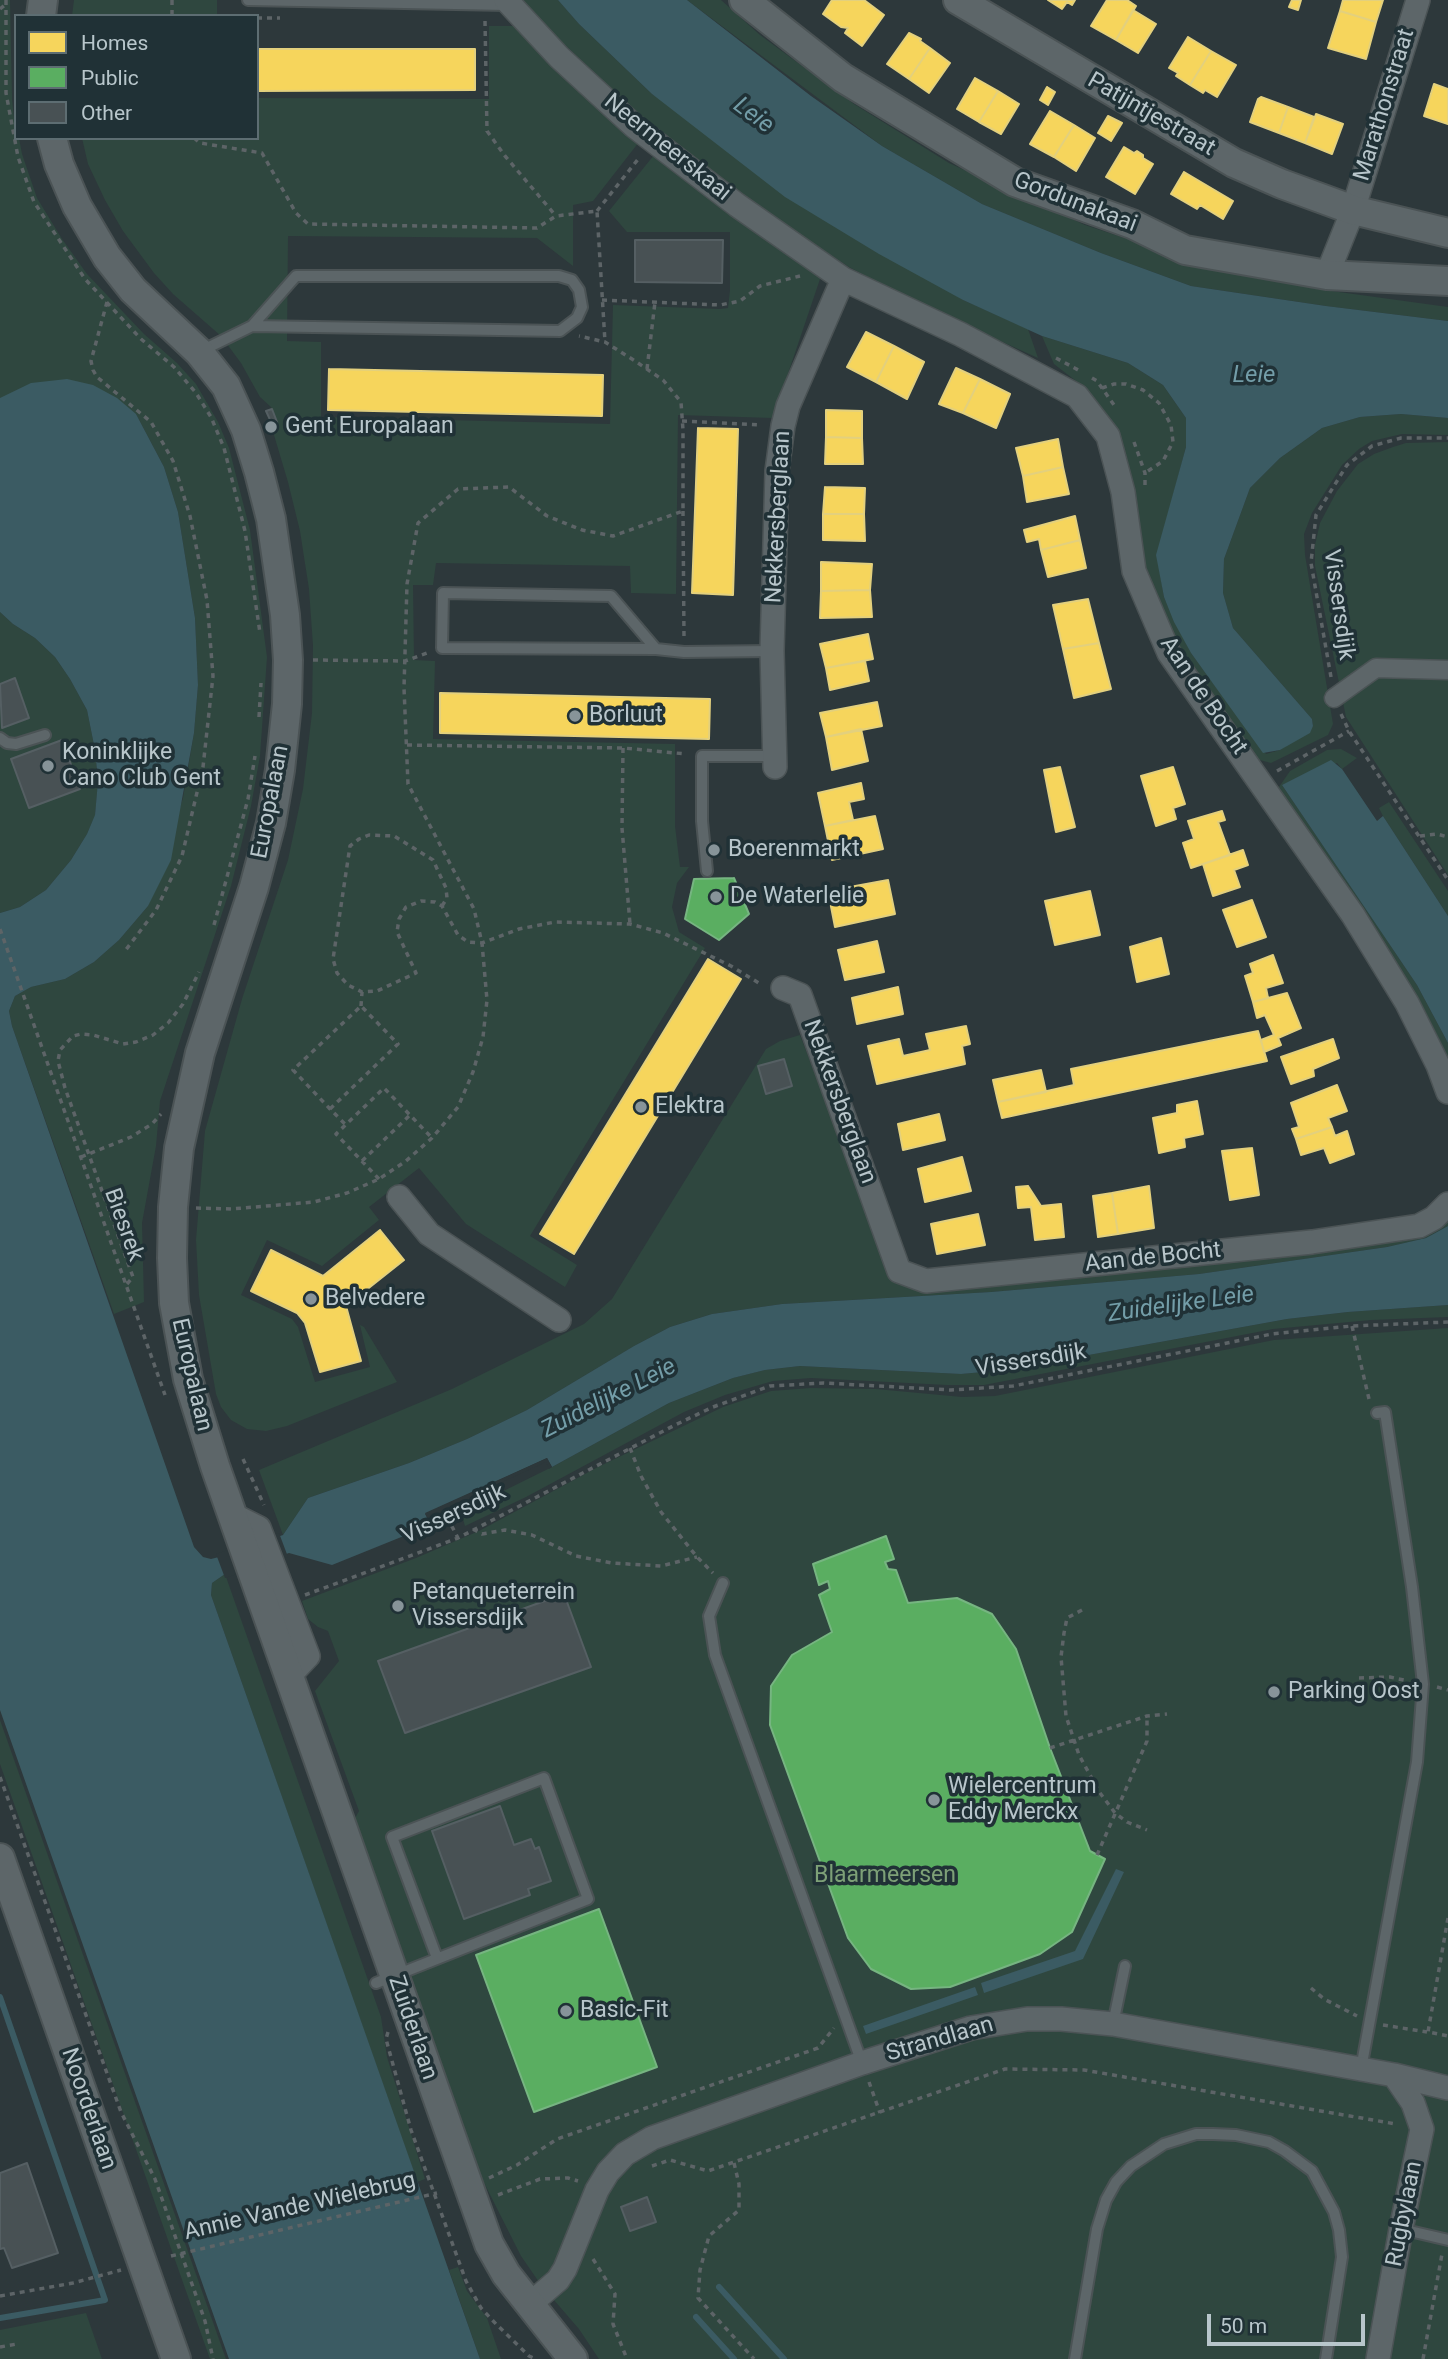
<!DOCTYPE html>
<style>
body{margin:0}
#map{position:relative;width:1448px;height:2359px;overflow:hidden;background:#2d383b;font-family:Roboto,sans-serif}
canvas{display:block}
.legend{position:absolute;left:14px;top:14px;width:245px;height:126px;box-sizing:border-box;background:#203136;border:2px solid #5d6d72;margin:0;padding:9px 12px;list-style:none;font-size:21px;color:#b8c6cb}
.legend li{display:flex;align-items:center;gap:14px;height:35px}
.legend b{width:35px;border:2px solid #5d6d72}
.scale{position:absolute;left:1207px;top:2314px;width:158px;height:32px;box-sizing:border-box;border:4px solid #b8c6cb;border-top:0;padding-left:9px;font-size:21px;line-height:24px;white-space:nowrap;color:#b8c6cb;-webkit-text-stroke:5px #203136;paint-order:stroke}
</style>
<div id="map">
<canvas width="1448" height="2359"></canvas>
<ul class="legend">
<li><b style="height:19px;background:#f6d55c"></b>Homes</li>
<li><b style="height:19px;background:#5aae61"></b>Public</li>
<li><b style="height:19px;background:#485154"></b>Other</li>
</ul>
<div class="scale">50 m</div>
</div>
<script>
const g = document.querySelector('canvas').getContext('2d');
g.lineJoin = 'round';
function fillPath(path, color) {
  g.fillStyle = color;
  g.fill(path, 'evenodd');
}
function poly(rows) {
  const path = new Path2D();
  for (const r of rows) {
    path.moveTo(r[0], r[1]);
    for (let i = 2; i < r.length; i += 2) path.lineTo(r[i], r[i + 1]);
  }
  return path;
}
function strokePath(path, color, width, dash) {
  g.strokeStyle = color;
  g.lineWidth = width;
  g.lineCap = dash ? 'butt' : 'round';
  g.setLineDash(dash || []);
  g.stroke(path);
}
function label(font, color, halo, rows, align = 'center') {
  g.font = font + ' Roboto,sans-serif';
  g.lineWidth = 7;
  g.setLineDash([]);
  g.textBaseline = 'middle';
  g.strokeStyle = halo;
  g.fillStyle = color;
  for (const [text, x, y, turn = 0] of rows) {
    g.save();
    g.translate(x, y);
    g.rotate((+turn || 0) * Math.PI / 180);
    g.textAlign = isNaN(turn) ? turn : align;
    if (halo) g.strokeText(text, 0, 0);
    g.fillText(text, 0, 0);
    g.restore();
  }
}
const green = poly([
 [0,0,10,0,12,99,16,138,19,138,22,154,37,198,62,239,87,274,144,334,177,363,196,384,218,422,229,448,250,530,267,657,260,756,251,806,231,886,160,1101,156,1146,142,1223,144,1302,114,1314,12,1026,9,1011,15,996,31,987,65,979,94,962,119,940,148,906,183,798,194,733,198,685,195,618,178,512,164,467,136,414,0,528],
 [74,0,217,0,217,16,72,16],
 [522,0,558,0,579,24,652,94,963,300,1028,329,1038,358,925,307,849,267,730,188,669,140,624,101,542,23],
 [687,0,721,0,760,35,854,104,949,163,1085,225,1204,264,1317,289,1448,307,1448,321,1326,306,1191,286,1101,253,982,204,882,146],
 [489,26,515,26,639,142,593,201,573,205,573,266,537,238,288,236,287,341,321,342,321,417,610,424,613,305,720,309,728,308,730,290,730,232,627,232,609,211,654,155,821,276,773,418,678,415,676,594,631,593,630,566,436,563,433,585,413,585,414,660,435,661,433,739,675,744,675,826,680,867,689,867,677,883,672,907,679,932,705,948,530,1236,577,1265,565,1287,466,1224,419,1168,369,1207,379,1220,322,1266,267,1240,241,1295,292,1319,298,1327,315,1382,370,1367,360,1325,364,1327,397,1382,287,1426,266,1431,247,1429,231,1420,221,1407,216,1394,199,1295,196,1240,205,1131,242,999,288,860,303,789,312,713,313,645,309,589,300,531,288,482,271,425,277,422,271,407,260,397,241,363,221,336,173,294,154,273,123,231,105,200,88,164,82,138,257,138,257,98,489,99],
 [1042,336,1128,363,1163,385,1186,418,1186,447,1157,555,1164,597,1191,653,1266,754,1280,750,1313,726,1312,719,1233,628,1223,593,1224,559,1250,488,1280,458,1322,428,1360,417,1401,414,1448,418,1448,435,1402,434,1372,441,1359,449,1342,465,1312,513,1304,534,1305,555,1333,724,1328,735,1271,763,1260,760,1254,756,1184,661,1143,570,1144,554,1117,429,1085,388,1054,364],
 [1448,442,1448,875,1346,717,1315,566,1315,545,1320,523,1337,491,1358,464,1374,454,1393,447,1406,443],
 [0,612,13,624,35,638,55,657,70,679,87,710,95,750,98,782,95,816,87,834,71,860,46,890,20,907,0,913],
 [1341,749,1357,758,1342,769,1337,763,1282,785,1417,985,1448,1043,1448,1069,1289,808,1279,787,1290,771,1327,750],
 [1389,802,1448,891,1448,916,1383,816,1379,808],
 [800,1035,895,1282,916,1289,1448,1212,1448,1226,1426,1238,1387,1247,1199,1274,991,1292,782,1304,712,1314,670,1327,634,1346,527,1410,467,1439,409,1463,308,1498,283,1535,259,1470,452,1389,584,1324,612,1299,766,1049,780,1041],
 [1448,1305,1448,1317,1371,1320,1273,1329,984,1385,947,1385,811,1378,773,1381,725,1395,684,1412,526,1497,465,1526,461,1512,552,1467,669,1403,733,1378,765,1370,800,1366,961,1374,1006,1370,1287,1319,1348,1312],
 [1448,1328,1448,2359,599,2359,579,2329,541,2285,521,2256,470,2155,353,1822,359,1811,315,1691,339,1661,328,1631,318,1627,308,1619,302,1601,416,1558,479,1531,598,1467,723,1407,771,1391,811,1388,876,1389,962,1397,995,1396,1274,1340],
 [225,1574,381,2017,387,2057,425,2179,417,2182,211,1595,212,1583],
 [0,1720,226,2359,210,2359,0,1764],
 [458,2267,467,2291,487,2318,501,2359,480,2359,449,2270],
 [86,2313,102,2359,0,2359,0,2330]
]);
const water = poly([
 [558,0,687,0,811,96,882,146,982,204,1101,253,1191,286,1326,306,1448,321,1448,418,1401,414,1360,417,1322,428,1280,458,1250,488,1224,559,1223,593,1233,628,1312,719,1313,726,1310,733,1280,750,1263,753,1191,653,1174,622,1164,597,1156,555,1186,447,1186,418,1163,385,1128,363,1042,336,963,300,879,254,785,197,652,94,579,24],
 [67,379,93,385,117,398,136,414,164,467,178,512,195,618,198,685,194,733,171,860,148,906,119,940,94,962,65,979,31,987,15,996,9,1011,12,1026,194,1547,203,1557,211,1559,219,1557,283,1535,308,1498,409,1463,467,1439,527,1410,634,1346,670,1327,712,1314,782,1304,991,1292,1199,1274,1387,1247,1426,1238,1448,1226,1448,1305,1348,1312,1287,1319,1006,1370,961,1374,800,1366,765,1370,733,1378,669,1403,552,1467,547,1458,425,1514,431,1525,332,1565,289,1553,225,1574,212,1583,211,1595,480,2359,229,2359,0,1710,0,913,20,907,46,890,71,860,87,834,95,815,98,781,95,750,87,710,70,679,55,657,35,638,13,624,0,612,0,398,31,383],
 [1331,760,1342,769,1377,821,1383,816,1448,916,1448,1043,1417,985,1282,785],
 [1116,1869,1124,1872,1083,1959,984,1993,981,1983,1075,1951],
 [975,1987,978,1995,866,2034,863,2026]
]);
const pier = poly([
 [547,1458,552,1467,549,1469,546,1462,430,1515,434,1523,431,1525,425,1513],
 [279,1533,288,1557,225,1578,216,1554]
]);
const homes = poly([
 [832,0,864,0,884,15,862,46,845,33,848,28,841,27,823,14,832,0],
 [1048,0,1075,0,1072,5,1067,2,1062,9,1048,0],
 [1107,0,1127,0,1136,6,1116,40,1091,26,1107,0],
 [1292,0,1301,0,1298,10,1289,7,1292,0],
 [1343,0,1383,0,1376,22,1340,11,1343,0],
 [1133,10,1156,24,1138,53,1116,40,1133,10],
 [1340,11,1376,22,1366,59,1328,48,1340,11],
 [909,33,921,39,920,41,930,48,909,79,887,64,909,33],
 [1188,37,1211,51,1190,85,1176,76,1178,73,1169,68,1188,37],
 [930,48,950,63,929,93,909,79,930,48],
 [257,49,475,49,475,90,257,91,257,49],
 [1211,51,1236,65,1217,97,1205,90,1203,93,1190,85,1211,51],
 [975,78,998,91,979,122,957,109,975,78],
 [1434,84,1448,89,1448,124,1424,116,1434,84],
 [1047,87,1055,92,1048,105,1040,100,1047,87],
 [998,91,1019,104,1001,134,979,122,998,91],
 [1261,97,1288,107,1279,133,1250,122,1258,99,1261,97],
 [1288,107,1314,117,1305,143,1279,133,1288,107],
 [1050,111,1074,125,1054,157,1030,144,1050,111],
 [1316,114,1343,124,1332,154,1305,143,1316,114],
 [1108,116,1122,123,1111,141,1098,133,1108,116],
 [1074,125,1095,138,1076,171,1054,157,1074,125],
 [1124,147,1134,153,1137,151,1143,155,1143,158,1153,164,1135,194,1106,177,1124,147],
 [1184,172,1233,201,1223,219,1200,205,1197,209,1171,194,1184,172],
 [866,332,894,346,876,382,847,367,866,332],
 [894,346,924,362,907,399,876,382,894,346],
 [956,368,980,379,963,413,939,404,956,368],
 [329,369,603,375,602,416,328,410,329,369],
 [980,379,1010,394,996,428,963,413,980,379],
 [826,410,862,411,862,438,826,437,826,410],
 [698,428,738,429,733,595,692,593,698,428],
 [826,437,862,438,863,464,825,464,826,437],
 [1058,439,1063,467,1023,476,1016,448,1058,439],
 [1063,467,1069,494,1027,502,1023,476,1063,467],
 [825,487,865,488,864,514,823,514,825,487],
 [823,514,864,514,865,541,823,540,823,514],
 [1075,516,1080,540,1041,550,1039,539,1027,542,1024,530,1075,516],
 [1080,540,1086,568,1048,577,1041,550,1080,540],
 [821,562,872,564,870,590,821,591,821,562],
 [870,590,872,617,820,618,821,591,870,590],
 [1088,599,1099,643,1063,649,1053,605,1088,599],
 [868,634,873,659,826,668,820,644,868,634],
 [1099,643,1111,689,1074,698,1063,649,1099,643],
 [865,661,869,681,830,690,826,668,865,661],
 [440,693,710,699,709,739,440,733,440,693],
 [877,702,882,726,826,737,820,713,877,702],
 [861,729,868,761,832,770,826,737,861,729],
 [1060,767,1075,827,1056,832,1044,770,1060,767],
 [1173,767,1185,804,1173,808,1176,819,1156,826,1141,776,1173,767],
 [861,783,864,799,849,802,853,820,825,826,818,793,861,783],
 [1222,811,1225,820,1218,822,1230,855,1191,868,1183,843,1194,839,1188,821,1222,811],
 [875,816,883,849,832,860,825,826,875,816],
 [1243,850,1248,865,1234,870,1240,887,1213,896,1203,864,1243,850],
 [888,880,895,914,835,927,828,891,888,880],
 [1090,891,1100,935,1055,945,1045,901,1090,891],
 [1252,900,1266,937,1237,947,1223,910,1252,900],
 [1161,938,1169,974,1137,982,1130,947,1161,938],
 [877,941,884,972,845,980,838,950,877,941],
 [1273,955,1283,983,1266,988,1268,998,1253,1002,1245,976,1253,973,1250,964,1273,955],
 [708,959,741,979,574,1254,540,1234,708,959],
 [898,987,903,1014,857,1024,852,998,898,987],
 [1287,993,1301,1028,1278,1038,1281,1045,1264,1052,1261,1040,1274,1035,1265,1015,1257,1018,1253,1002,1287,993],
 [966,1026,970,1044,962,1046,965,1064,877,1084,868,1046,899,1039,903,1056,930,1050,926,1034,966,1026],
 [1258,1031,1267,1061,1002,1118,998,1102,1074,1085,1071,1069,1258,1031],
 [1333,1039,1339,1058,1313,1069,1314,1076,1291,1084,1281,1057,1333,1039],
 [1041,1070,1046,1092,998,1102,993,1080,1041,1070],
 [1337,1085,1347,1111,1328,1118,1332,1127,1296,1139,1292,1129,1299,1127,1291,1103,1337,1085],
 [1197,1101,1203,1134,1184,1138,1185,1147,1159,1153,1153,1118,1177,1113,1177,1105,1197,1101],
 [939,1114,945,1140,903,1150,898,1124,939,1114],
 [1332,1127,1335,1136,1347,1131,1354,1154,1330,1163,1324,1148,1301,1155,1296,1139,1332,1127],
 [1252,1148,1259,1195,1230,1200,1222,1151,1252,1148],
 [962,1157,971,1191,925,1202,918,1169,962,1157],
 [1028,1186,1041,1206,1061,1204,1064,1237,1035,1240,1031,1207,1018,1208,1016,1187,1028,1186],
 [1149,1186,1154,1228,1118,1234,1112,1193,1149,1186],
 [1112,1193,1118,1234,1098,1237,1093,1196,1112,1193],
 [978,1214,985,1245,937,1254,931,1224,978,1214],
 [380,1230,404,1260,346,1306,361,1361,320,1372,305,1323,297,1313,251,1291,271,1250,323,1276,380,1230]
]);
const public = poly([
 [734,878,749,914,719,940,685,919,694,879,734,878],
 [886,1536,894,1559,885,1562,888,1569,896,1570,908,1603,957,1598,992,1614,1016,1649,1050,1748,1090,1851,1105,1859,1072,1932,1040,1954,950,1987,911,1989,871,1969,848,1938,770,1725,771,1686,792,1655,832,1632,819,1595,830,1589,828,1581,819,1585,813,1564,886,1536],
 [599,1909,657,2067,534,2112,476,1955,599,1909]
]);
const stream = poly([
 [0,1997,105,2300,0,2318],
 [719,2287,784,2359],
 [696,2317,734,2359]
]);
const building = poly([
 [635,240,723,240,722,283,635,282,635,240],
 [272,409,277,422,272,424,266,411,272,409],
 [15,678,29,718,2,728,0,684,15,678],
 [62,740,80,789,29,808,11,759,62,740],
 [784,1059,792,1086,766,1094,758,1066,784,1059],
 [564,1594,591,1667,405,1733,378,1661,564,1594],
 [500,1806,514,1845,531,1839,535,1849,539,1847,551,1881,528,1889,530,1895,464,1919,432,1831,500,1806],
 [27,2163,58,2253,12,2268,4,2248,0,2249,0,2173,27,2163],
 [647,2197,656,2222,630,2231,621,2207,647,2197]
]);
const path = poly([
 [6,0,6,93,18,157,34,202,85,279,141,339,174,367,196,393,211,417,224,448,245,531,260,633],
 [172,0,172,16],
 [0,9,6,4],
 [257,18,280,18],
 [485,21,487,131,505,156,556,216],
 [194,138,200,143,262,153,296,213,308,224,537,228,556,216,597,211,605,342],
 [597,211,639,158],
 [602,300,720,305,740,301,760,286,800,276],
 [107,302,91,361,93,370,97,377,151,422,173,461,190,516,207,600,213,676,203,767,182,856,156,910,125,951],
 [1056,358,1080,371],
 [647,369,655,302],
 [1092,378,1097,381,1114,405],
 [1102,388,1114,384,1126,384,1143,390,1159,403,1171,425,1173,442,1163,461,1145,473],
 [682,421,760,425],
 [1134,442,1145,473,1145,485],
 [683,511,684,638],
 [313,660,405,661,430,652],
 [1331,677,1311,563,1316,515,1347,465,1372,446,1401,438,1448,438],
 [1341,714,1349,731,1448,880],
 [259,717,261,683],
 [407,745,623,748,686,754],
 [623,748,622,828,630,924],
 [1277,771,1349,731],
 [1420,836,1437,834,1448,837],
 [442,906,447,898,446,888,433,860,394,836,369,835,359,839,350,846,333,959,337,973,348,985,362,992,377,991,416,973,397,932,399,919,406,907,421,901,435,902,442,906,458,935,468,942,482,943,519,929,555,922,630,924,663,933,731,966,762,985],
 [214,925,248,799,255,756],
 [0,929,165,1395],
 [361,1006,362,992],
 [330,1109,398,1044,361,1006,293,1070,330,1109,346,1125],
 [81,1157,131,1137,152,1124,161,1114],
 [362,1161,410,1115],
 [379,1179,336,1134,384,1088,432,1138],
 [196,1208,231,1209,314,1202,347,1193,379,1179,406,1161,432,1138,458,1107,473,1072,483,1037,487,1000,482,943,474,909,408,784,404,688,407,584,418,523,458,489,509,487,547,516,582,530,613,536,683,511,683,430,681,402,663,380,635,361,605,342,579,336],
 [127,1284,133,1277,65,1088,58,1061,60,1050,73,1036,81,1034,93,1035,123,1044,136,1042,153,1035,168,1023,183,1004,199,972],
 [1352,1326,1369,1399],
 [630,1448,641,1476,661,1512,697,1557,713,1573],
 [243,1459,264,1505],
 [447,1517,458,1538],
 [473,1529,482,1534,505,1530,532,1535,576,1556,612,1563,661,1566,697,1557],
 [305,1595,458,1538,675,1425,713,1407,770,1386,824,1383,951,1390,1013,1386,1272,1334,1352,1326,1448,1322],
 [1082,1610,1067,1618,1064,1633,1061,1657,1066,1716,1079,1755,1100,1793,1115,1813,1127,1822,1147,1830],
 [1359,1678,1390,1677,1408,1681],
 [1437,1687,1448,1690],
 [1050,1748,1147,1716,1167,1714],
 [0,1777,121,2112,155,2179,205,2321,213,2359],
 [1097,1855,1147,1741,1147,1716],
 [1448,1918,1428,2032,1448,2036],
 [1311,1988,1324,1999,1357,2016],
 [1383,2025,1427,2032],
 [388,2032,386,2039,411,2130,466,2281,481,2308,496,2324,529,2356,536,2359],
 [869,2082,880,2113],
 [734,2163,739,2184,739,2210,709,2236,700,2270,698,2298,754,2359],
 [652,2166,670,2160,708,2171,1005,2069,1084,2070,1396,2124],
 [489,2178,517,2165,557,2139,818,2048,834,2028],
 [498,2195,540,2179,568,2178,578,2181],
 [593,2259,615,2294,613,2324,627,2359],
 [0,2296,73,2283,121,2270],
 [0,2347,17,2344],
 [1423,2359,1442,2254]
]);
const service = poly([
 [248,0,507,5],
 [201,351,252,326,560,331,577,318,582,307,579,290,572,280,559,276,296,276,252,326],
 [656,649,442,648,443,593,611,596,656,649,684,652,772,651],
 [0,738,7,743,16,744,45,735],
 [707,871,702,821,702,756,774,756],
 [723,1583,709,1616,715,1655,862,2063],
 [376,1983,588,1899,544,1778,392,1837,437,1958],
 [1113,2024,1125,1966],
 [1361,2069,1417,1762,1423,1684,1412,1587,1385,1412,1377,1413],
 [1401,2229,1448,2240],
 [1075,2359,1097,2229,1106,2200,1116,2182,1131,2166,1164,2144,1196,2134,1213,2134,1236,2135,1269,2142,1285,2151,1312,2171,1334,2212,1339,2230,1342,2257,1326,2359]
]);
const pedestrian = poly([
 [1334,698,1376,668,1448,670]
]);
const minor = poly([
 [506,0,559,57,634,126,737,205,843,279,960,334,1077,396,1108,436,1123,492,1134,571,1169,653,1353,915,1407,1003,1438,1065,1448,1092],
 [1327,275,1353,210,1418,0],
 [775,767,772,651,777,471,783,426,788,406,843,279],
 [783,988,800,995,899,1271,926,1281,1312,1242,1419,1226,1434,1218,1448,1204],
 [399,1197,429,1234,559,1320],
 [233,1515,259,1528,308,1656,290,1675],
 [529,2305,558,2280,565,2269,597,2190,608,2172,625,2154,652,2138,862,2063,971,2028,1027,2019,1061,2019,1113,2024,1394,2075,1448,2088],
 [1378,2359,1401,2229,1422,2129,1413,2103,1394,2075]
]);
const tertiary = poly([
 [744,0,843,78,1015,182,1132,224,1185,250,1327,275,1448,281],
 [958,0,1234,163,1282,184,1353,210,1448,233],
 [41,16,43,0],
 [52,138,59,164,77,206,107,257,133,290,199,352,226,386,246,430,259,472,271,519,285,615,288,660,287,704,280,770,271,823,254,887,200,1053,179,1148,173,1207,172,1258,174,1303,188,1379,215,1466,489,2244,506,2274,573,2359],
 [0,1858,176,2359]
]);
const pathBridge = poly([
 [171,2256,437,2193]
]);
const markers = [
 [271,427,7,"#879499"],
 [575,716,7,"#879499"],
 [48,766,7,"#879499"],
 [714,850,7,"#879499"],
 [716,897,7,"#879499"],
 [641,1107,7,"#879499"],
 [311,1299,7,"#879499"],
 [398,1606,7,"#879499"],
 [1274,1692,7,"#879499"],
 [934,1800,7,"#879499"],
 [566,2011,7,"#879499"]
];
const streetNames = [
 ["Marathonstraat",1385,105,-73],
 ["Patijntjestraat",1151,115,30],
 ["Neermeerskaai",667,148,39],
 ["Gordunakaai",1075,203,21],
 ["Nekkersberglaan",779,517,-87],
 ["Vissersdijk",1338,605,82],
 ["Aan de Bocht",1203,696,56],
 ["Europalaan",271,802,-79],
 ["Nekkersberglaan",839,1102,70],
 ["Biesrek",123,1225,70],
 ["Aan de Bocht",1153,1258,-6],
 ["Vissersdijk",1031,1361,-9],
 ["Europalaan",191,1375,77],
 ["Vissersdijk",454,1515,-25],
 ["Zuiderlaan",412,2028,71],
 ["Strandlaan",940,2040,-16],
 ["Noorderlaan",88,2109,71],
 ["Annie Vande Wielebrug",300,2207,-13],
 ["Rugbylaan",1405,2214,-79]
];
const poiNames = [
 ["Gent Europalaan",285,427],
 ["Borluut",589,716],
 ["Koninklijke",62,753],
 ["Cano Club Gent",62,779],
 ["Boerenmarkt",728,850],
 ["De Waterlelie",730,897],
 ["Elektra",655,1107],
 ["Belvedere",325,1299],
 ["Petanqueterrein",412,1593],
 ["Vissersdijk",412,1619],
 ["Parking Oost",1288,1692],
 ["Wielercentrum",948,1787],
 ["Eddy Merckx",948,1813],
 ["Basic-Fit",580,2011]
];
const parkNames = [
 ["Blaarmeersen",885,1876]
];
const waterNames = [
 ["Leie",753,116,37],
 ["Leie",1254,376],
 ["Zuidelijke Leie",1181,1305,-8],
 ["Zuidelijke Leie",609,1399,-27]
];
fillPath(green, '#2f473f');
fillPath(water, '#3b5b63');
fillPath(pier, '#2d383b');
fillPath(homes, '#f6d55c');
strokePath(homes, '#e3d07d', 2);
fillPath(public, '#5aae61');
strokePath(public, '#76b581', 2);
strokePath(stream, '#3b5b63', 6);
fillPath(building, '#485154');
strokePath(building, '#555f63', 2);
strokePath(service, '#4b5355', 14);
strokePath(pedestrian, '#4b5355', 21);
strokePath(minor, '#4b5355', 26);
strokePath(tertiary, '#4b5355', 32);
strokePath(path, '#5d6467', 3.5, [5, 5]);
strokePath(service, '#5d6669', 10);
strokePath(pedestrian, '#5d6669', 18);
strokePath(minor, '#5d6669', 23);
strokePath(tertiary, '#5d6669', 28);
strokePath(pathBridge, '#5d6467', 3.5, [5, 5]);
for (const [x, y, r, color] of markers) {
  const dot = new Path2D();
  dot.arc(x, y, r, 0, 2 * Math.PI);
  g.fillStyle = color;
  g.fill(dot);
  strokePath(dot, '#203136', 2.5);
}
label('23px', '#b8c6cb', '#203136', streetNames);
label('23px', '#b8c6cb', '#203136', poiNames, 'left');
label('23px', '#7da077', '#203136', parkNames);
label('italic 24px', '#739da8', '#203136', waterNames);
</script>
